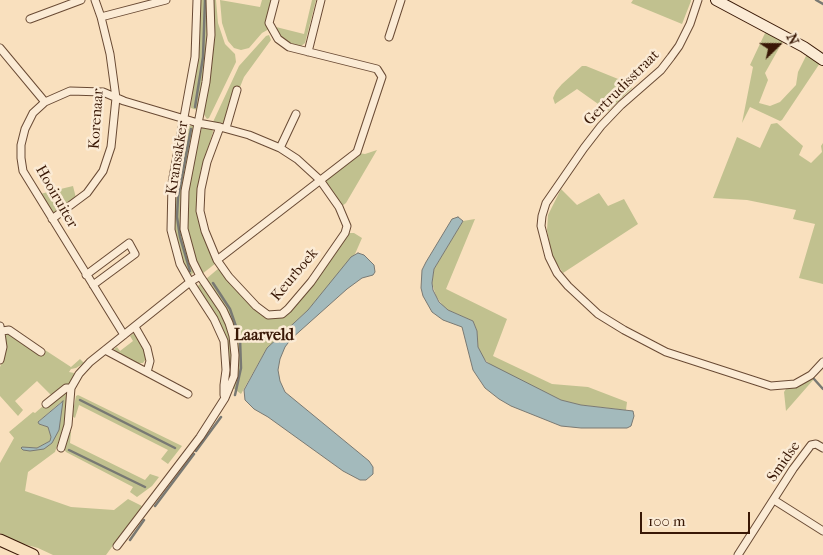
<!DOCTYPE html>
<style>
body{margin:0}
#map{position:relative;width:823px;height:555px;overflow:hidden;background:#f9e0be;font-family:"IM FELL French Canon",serif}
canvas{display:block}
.north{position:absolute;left:753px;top:20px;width:50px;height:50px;-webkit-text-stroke:4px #fbebd5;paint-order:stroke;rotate:68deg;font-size:14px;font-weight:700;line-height:20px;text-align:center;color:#391806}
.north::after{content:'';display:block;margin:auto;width:18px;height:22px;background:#391806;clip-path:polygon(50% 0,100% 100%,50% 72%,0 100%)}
.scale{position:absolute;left:640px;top:512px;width:110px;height:22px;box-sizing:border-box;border:2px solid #391806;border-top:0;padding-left:6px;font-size:15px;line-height:18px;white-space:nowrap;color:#391806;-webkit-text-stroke:4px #fbebd5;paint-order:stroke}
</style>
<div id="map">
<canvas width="823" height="555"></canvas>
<div class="north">N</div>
<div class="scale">100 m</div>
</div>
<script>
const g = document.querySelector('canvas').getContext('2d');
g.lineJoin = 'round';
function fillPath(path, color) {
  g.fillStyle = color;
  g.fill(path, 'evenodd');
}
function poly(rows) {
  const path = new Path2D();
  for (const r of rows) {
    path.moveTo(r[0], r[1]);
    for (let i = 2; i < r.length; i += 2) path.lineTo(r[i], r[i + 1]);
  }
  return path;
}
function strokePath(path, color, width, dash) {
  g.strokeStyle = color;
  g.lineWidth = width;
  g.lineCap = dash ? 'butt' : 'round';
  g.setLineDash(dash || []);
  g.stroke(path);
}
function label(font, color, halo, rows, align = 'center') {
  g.font = font + ' "IM FELL French Canon",serif';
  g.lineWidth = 5;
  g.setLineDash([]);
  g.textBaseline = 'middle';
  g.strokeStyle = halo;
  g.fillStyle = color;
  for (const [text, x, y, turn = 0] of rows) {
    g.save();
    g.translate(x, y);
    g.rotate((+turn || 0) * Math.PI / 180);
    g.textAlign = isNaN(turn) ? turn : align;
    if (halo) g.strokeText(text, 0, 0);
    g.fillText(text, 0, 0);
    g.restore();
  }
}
const green = poly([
 [200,0,208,0,208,40,206,68,197,110,191,108,191,104,197,61],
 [214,0,216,0,218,23,225,44,235,54,236,62,209,118,207,119,203,113,213,42],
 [220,0,260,7,262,0,271,0,268,20,269,29,262,33,249,48,241,50,234,48,228,41,222,23],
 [312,0,316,0,305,43,300,47,282,39,276,27,304,34],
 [633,0,691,0,691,1,682,24,631,3],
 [766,31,783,41,765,73,768,80,759,103,770,106,780,102,796,85,798,72,807,54,820,63,782,120,780,121,750,107,742,123,753,67,750,65],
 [269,35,271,40,244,77,240,87,235,87,226,121,224,123,213,122,239,66,266,36],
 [582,66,586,66,628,83,632,88,608,111,577,89,555,104,553,98,556,91,562,84],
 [777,123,803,146,799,155,811,163,822,152,821,146,823,143,823,284,799,278,815,224,793,219,796,210,747,200,713,198,737,137,760,148,771,124],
 [188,126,193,126,194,128,181,204,182,228,194,270,193,273,191,275,188,275,183,265,173,224,173,201,177,177,185,132],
 [202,127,212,128,213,132,201,169,198,185,204,237,216,263,202,274,197,265,186,224,190,177],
 [377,150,346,203,342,206,326,183,327,178,358,153,365,154],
 [73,186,76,198,58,212,52,212,40,194],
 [561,189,577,205,599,193,608,206,624,199,638,224,563,273,552,256,547,230,548,215],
 [475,219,446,289,507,319,493,356,552,384,588,387,627,402,626,410,581,405,561,400,493,367,482,357,478,347,477,331,473,321,448,310,443,306,436,296,432,283,434,269,463,221],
 [349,233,354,233,362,238,355,254,308,310,267,348,241,394,233,388,239,353,235,331,206,279,219,268,235,289,256,310,262,315,287,314,293,309],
 [200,284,203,286,222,313,229,329,233,364,230,380,227,387,227,347,196,288],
 [11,333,41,355,45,350,71,367,80,359,84,363,76,368,71,369,69,372,74,373,75,375,71,383,63,386,52,396,37,381,15,401,23,410,18,416,0,396,0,367,2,362,4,334],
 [134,333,141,342,145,353,146,359,143,363,138,363,117,353,114,349,117,347,120,351,133,341,130,336],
 [815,375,814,379,786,411,784,392,786,389,795,386],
 [67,390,69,394,64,425,55,452,28,472,25,491,71,507,114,510,128,499,142,506,106,555,53,555,38,548,16,542,0,533,0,463,14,438,9,432,33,412,35,413,43,406,46,408],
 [61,402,52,443,38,450,22,447,37,448,50,441,51,437,48,427,39,424,38,422],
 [78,395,182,446,168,464,161,459,168,450,79,405,75,418,72,416,76,396],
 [68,431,71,432,70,443,145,480,150,474,159,477,152,486,137,497,130,492,133,487,66,452,64,449]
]);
const water = poly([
 [458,217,463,221,434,269,432,283,433,290,439,302,448,310,473,321,477,331,478,347,486,362,561,400,581,405,633,411,634,416,631,426,627,428,581,428,561,426,511,406,499,399,485,388,473,370,462,327,443,320,432,312,423,296,421,288,422,270,426,262,452,219,458,217],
 [358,253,364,255,374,265,375,272,373,275,362,278,347,289,291,339,285,347,280,359,278,370,280,381,285,392,369,461,373,467,373,474,366,480,360,480,343,471,268,417,254,409,245,400,244,390,267,348,308,310,351,257,358,253],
 [63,401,59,430,52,443,44,449,30,451,23,450,21,448,22,447,37,448,50,441,51,437,48,427,39,424,38,422,63,401]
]);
const stream = poly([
 [816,0,823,4],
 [195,107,203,57,205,0],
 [190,271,180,237,177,217,178,197,191,129],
 [213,283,230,309,240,338,241,368,235,395],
 [814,379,823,389],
 [80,400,175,448],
 [69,450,145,487],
 [196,451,221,417],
 [155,506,194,454],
 [130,540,144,520]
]);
const street = poly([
 [197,0,195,57,172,183,171,230,180,264,190,282,214,319,224,341,226,370,224,385,224,395],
 [698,0,690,24,679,46,671,57,661,70,621,105,601,126,584,148,546,203,542,216,541,226,549,257,557,273,568,286,598,314,624,330,666,352,771,386,795,384,811,375,823,362],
 [101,17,166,0],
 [30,19,81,0],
 [389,37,401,0],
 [0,48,45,102],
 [308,52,321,0],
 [226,128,237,90],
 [280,148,296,114],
 [52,219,87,193,103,171,111,147,116,98,110,54,101,17,95,0],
 [217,260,357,152,382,77,377,69,289,47,278,39,269,23,275,0],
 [86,275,129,243,135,254,93,285],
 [0,326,3,347,0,360],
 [135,327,147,348,150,361,147,372],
 [2,331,9,330,41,352],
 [124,335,23,171,21,158,21,145,25,129,33,113,45,102,70,91,103,92,124,101,198,123,220,127,249,135,280,148,297,159,320,180,339,207,347,226,345,233,311,282,288,309,282,314,268,315,256,306,229,277,217,260,205,231,200,211,201,189,207,162,220,127],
 [105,350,188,394],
 [46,404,66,388,71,388],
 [61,448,68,425,71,388,79,374,90,362,190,282,200,276],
 [774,500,823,531],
 [117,546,200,437,225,398,234,376,235,355,233,336,229,323,223,310,200,276,193,262,184,229,185,191,206,82,211,35,210,0],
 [738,555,793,469,811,445,816,444,823,448]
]);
const secondary = poly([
 [716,0,804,47,823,60]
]);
const primary = poly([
 [0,540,33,555]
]);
const streetNames = [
 ["Gertrudisstraat",622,88,-45],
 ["Korenaar",97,119,-86],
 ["Kransakker",178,158,-81],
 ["Hooiruiter",56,197,60],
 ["Keurboek",295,275,-50],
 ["Smidse",784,462,-55]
];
const neighbourhoodNames = [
 ["Laarveld",264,336]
];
fillPath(green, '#c1c18f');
fillPath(water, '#a3babc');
strokePath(water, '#797973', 1);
strokePath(stream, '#797973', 2.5);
strokePath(street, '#694a34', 9);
strokePath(secondary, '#391806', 12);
strokePath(primary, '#391806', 13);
strokePath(street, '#fbebd5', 7);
strokePath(secondary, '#fbebd5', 10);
strokePath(primary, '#f9e0be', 11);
label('15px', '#391806', '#fbebd5', streetNames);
label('bold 16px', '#391806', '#fbebd5', neighbourhoodNames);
</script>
